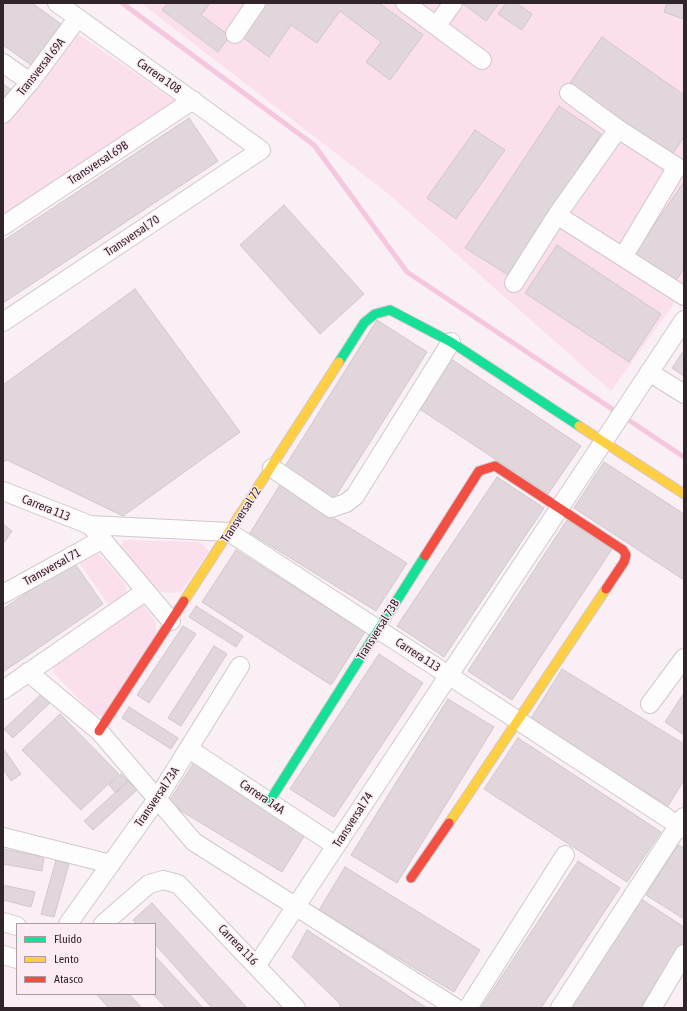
<!DOCTYPE html>
<style>
body{margin:0}
#map{position:relative;width:687px;height:1011px;overflow:hidden;background:#f9eff4;font-family:"Asap Condensed",sans-serif}
canvas{display:block}
.frame{position:absolute;inset:0;border:4px solid #30252a;pointer-events:none}
.legend{position:absolute;left:16px;top:923px;width:140px;height:72px;box-sizing:border-box;background:#fdebf3;border:1px solid #ab9ca3;margin:0;padding:5px 7px;list-style:none;font-size:12px;color:#30252a}
.legend li{display:flex;align-items:center;gap:8px;height:20px}
.legend b{width:20px;border:1px solid #ab9ca3}
</style>
<div id="map">
<canvas width="687" height="1011"></canvas>
<div class="frame"></div>
<ul class="legend">
<li><b style="height:5px;background:#16e098"></b>Fluido</li>
<li><b style="height:5px;background:#ffcf43"></b>Lento</li>
<li><b style="height:5px;background:#f24e42"></b>Atasco</li>
</ul>
</div>
<script>
const g = document.querySelector('canvas').getContext('2d');
g.lineJoin = 'round';
function fillPath(path, color) {
  g.fillStyle = color;
  g.fill(path, 'evenodd');
}
function poly(rows) {
  const path = new Path2D();
  for (const r of rows) {
    path.moveTo(r[0], r[1]);
    for (let i = 2; i < r.length; i += 2) path.lineTo(r[i], r[i + 1]);
  }
  return path;
}
function strokePath(path, color, width, dash) {
  g.strokeStyle = color;
  g.lineWidth = width;
  g.lineCap = dash ? 'butt' : 'round';
  g.setLineDash(dash || []);
  g.stroke(path);
}
function label(font, color, halo, rows, align = 'center') {
  g.font = font + ' "Asap Condensed",sans-serif';
  g.lineWidth = 3;
  g.setLineDash([]);
  g.textBaseline = 'middle';
  g.strokeStyle = halo;
  g.fillStyle = color;
  for (const [text, x, y, turn = 0] of rows) {
    g.save();
    g.translate(x, y);
    g.rotate((+turn || 0) * Math.PI / 180);
    g.textAlign = isNaN(turn) ? turn : align;
    if (halo) g.strokeText(text, 0, 0);
    g.fillText(text, 0, 0);
    g.restore();
  }
}
const green = poly([
 [141,3,684,3,684,290,611,391,386,192],
 [68,27,177,102,3,215,3,119],
 [124,540,200,542,209,551,181,592,167,593,153,589,120,548],
 [93,547,126,585,127,593,109,605,77,560],
 [141,602,156,622,156,636,103,716,92,713,53,672,54,662]
]);
const stream = poly([
 [122,3,314,145,407,272,684,457]
]);
const building = poly([
 [3,3,32,3,61,24,31,65,3,45,3,3],
 [168,3,210,3,201,15,230,36,218,52,162,10,168,3],
 [265,3,379,3,423,35,390,80,366,62,381,42,340,11,317,43,291,25,269,57,241,36,265,3],
 [462,3,499,3,486,21,462,3],
 [506,3,516,3,532,14,522,30,498,14,506,3],
 [667,3,684,3,683,19,664,12,667,3],
 [602,37,684,95,684,137,671,156,569,84,602,37],
 [3,84,13,91,3,105,3,84],
 [559,106,601,134,508,275,465,248,559,106],
 [189,118,218,161,3,303,3,241,189,118],
 [475,130,505,150,456,219,427,198,475,130],
 [684,182,684,268,673,285,632,257,684,182],
 [284,205,364,294,320,334,240,245,284,205],
 [557,245,661,314,629,362,525,293,557,245],
 [135,289,240,432,123,516,7,460,3,462,3,385,135,289],
 [377,320,427,352,334,499,284,468,377,320],
 [684,350,684,376,672,368,684,350],
 [451,359,581,446,548,494,418,408,451,359],
 [604,462,684,514,684,580,574,508,604,462],
 [497,477,544,508,444,657,397,626,497,477],
 [280,485,407,563,376,611,250,533,280,485],
 [567,520,612,549,512,700,468,671,567,520],
 [3,524,12,531,3,544,3,524],
 [236,550,365,632,331,685,202,602,236,550],
 [73,561,103,604,3,672,3,609,73,561],
 [196,606,243,636,236,647,189,617,196,606],
 [183,626,196,634,149,703,137,695,183,626],
 [214,646,227,654,181,726,168,718,214,646],
 [379,654,423,683,334,817,290,789,379,654],
 [562,669,684,744,684,780,668,806,530,720,562,669],
 [48,688,56,697,13,738,4,729,48,688],
 [684,693,684,735,665,722,684,693],
 [448,699,494,727,397,883,351,855,448,699],
 [129,707,178,738,171,749,122,718,129,707],
 [60,714,119,774,81,810,22,750,60,714],
 [518,738,661,832,627,882,484,789,518,738],
 [3,748,21,774,11,781,3,769,3,748],
 [195,761,308,830,282,872,168,803,195,761],
 [121,774,128,781,116,793,109,785,121,774],
 [128,781,137,790,93,830,84,821,128,781],
 [678,845,684,848,684,919,646,895,678,845],
 [3,849,44,857,42,871,3,864,3,849],
 [56,860,69,864,54,917,41,914,56,860],
 [578,861,620,888,541,1008,481,1008,578,861],
 [345,867,480,950,454,992,319,910,345,867],
 [3,885,35,892,31,907,3,900,3,885],
 [641,899,684,927,684,940,640,1008,570,1008,641,899],
 [152,903,247,1008,212,1008,155,944,155,924,137,924,133,920,152,903],
 [307,930,427,1008,341,1008,339,1003,292,957,307,930],
 [155,956,203,1008,166,1008,153,994,155,994,155,956],
 [96,994,129,994,142,1008,109,1008,96,994]
]);
const street = poly([
 [405,3,482,60],
 [436,26,453,3],
 [235,34,256,3],
 [3,63,30,82],
 [569,93,618,129,677,167,623,257],
 [3,114,30,82,77,19],
 [618,129,557,215,684,296],
 [3,226,193,100],
 [514,283,557,215],
 [3,322,261,150,57,3],
 [649,372,684,394],
 [272,468,331,508,346,503,355,496,451,342],
 [3,491,90,525,229,532,684,829],
 [90,525,171,621],
 [3,594,101,540],
 [28,672,99,731,194,842,456,1008],
 [3,690,146,591],
 [650,704,684,658],
 [189,749,336,846],
 [3,837,111,864],
 [3,922,17,926],
 [68,924,157,799,240,666],
 [103,924,149,884,163,880,178,884,296,1008],
 [3,955,17,959],
 [257,965,684,320],
 [468,1008,565,855],
 [560,1008,684,817],
 [652,1008,684,954]
]);
const fast = poly([
 [339,362,364,323,375,314,390,310,451,342,579,426],
 [269,802,425,556]
]);
const slow = poly([
 [579,426,684,494],
 [184,601,339,362],
 [449,823,606,589]
]);
const jam = poly([
 [425,556,479,471,495,466,623,550,626,555,624,562,606,589],
 [99,731,184,601],
 [411,878,449,823]
]);
const streetNames = [
 ["Transversal 69A",41,67,-52],
 ["Carrera 108",159,76,35],
 ["Transversal 69B",98,163,-33],
 ["Transversal 70",132,236,-34],
 ["Carrera 113",46,508,22],
 ["Transversal 72",241,515,-57],
 ["Transversal 71",52,567,-29],
 ["Transversal 73B",378,630,-58],
 ["Carrera 113",418,655,33],
 ["Transversal 73A",157,797,-56],
 ["Carrera 14A",262,797,34],
 ["Transversal 74",353,820,-57],
 ["Carrera 116",238,945,46]
];
fillPath(green, '#fcdfed');
strokePath(stream, '#f5c6dd', 5);
fillPath(building, '#e0d6db');
strokePath(building, '#d0c7cb', 1);
strokePath(street, '#d1c7cc', 20);
strokePath(fast, '#d1c7cc', 11);
strokePath(slow, '#d1c7cc', 11);
strokePath(jam, '#d1c7cc', 11);
strokePath(street, '#fefdfd', 18);
strokePath(fast, '#16e098', 9);
strokePath(slow, '#ffcf43', 9);
strokePath(jam, '#f24e42', 9);
label('12px', '#30252a', '#fdebf3', streetNames);
</script>
